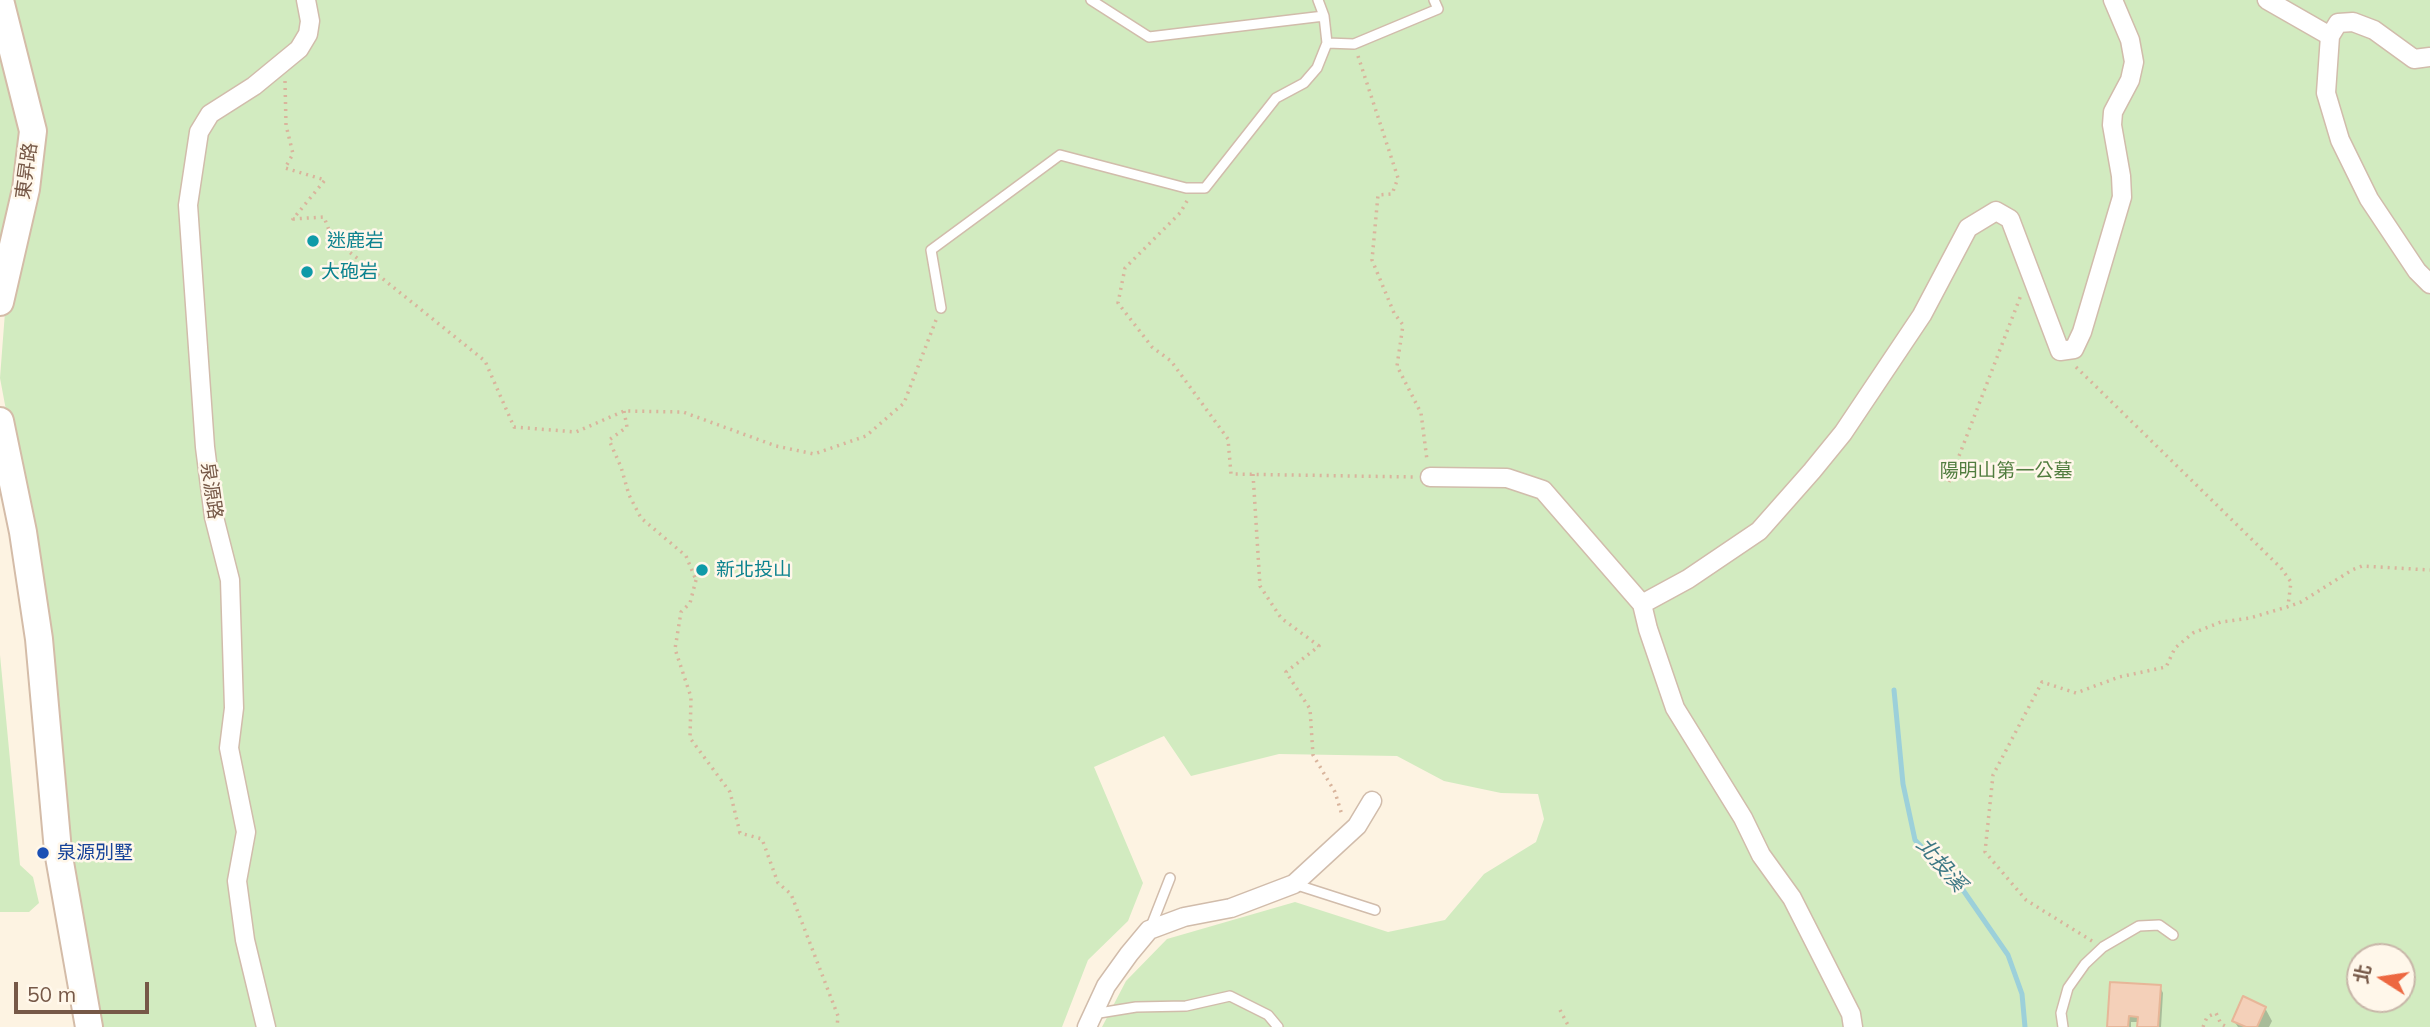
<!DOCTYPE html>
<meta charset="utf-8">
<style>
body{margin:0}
#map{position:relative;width:2430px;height:1027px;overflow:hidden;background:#fdf3e2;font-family:Mulish,"Noto Sans TC",sans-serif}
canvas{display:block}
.north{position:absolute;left:2346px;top:943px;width:70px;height:70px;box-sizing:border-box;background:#fff7ea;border:2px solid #c8b7a9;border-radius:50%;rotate:282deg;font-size:19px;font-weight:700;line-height:28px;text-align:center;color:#765847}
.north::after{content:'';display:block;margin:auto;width:24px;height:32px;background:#ed6841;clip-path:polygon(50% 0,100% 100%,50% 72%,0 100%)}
.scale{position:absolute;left:14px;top:982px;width:135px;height:32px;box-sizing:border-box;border:4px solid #765847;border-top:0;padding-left:9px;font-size:21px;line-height:24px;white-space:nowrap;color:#765847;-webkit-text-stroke:5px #fff7ea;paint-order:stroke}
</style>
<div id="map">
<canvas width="2430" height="1027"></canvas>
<div class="north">北</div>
<div class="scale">50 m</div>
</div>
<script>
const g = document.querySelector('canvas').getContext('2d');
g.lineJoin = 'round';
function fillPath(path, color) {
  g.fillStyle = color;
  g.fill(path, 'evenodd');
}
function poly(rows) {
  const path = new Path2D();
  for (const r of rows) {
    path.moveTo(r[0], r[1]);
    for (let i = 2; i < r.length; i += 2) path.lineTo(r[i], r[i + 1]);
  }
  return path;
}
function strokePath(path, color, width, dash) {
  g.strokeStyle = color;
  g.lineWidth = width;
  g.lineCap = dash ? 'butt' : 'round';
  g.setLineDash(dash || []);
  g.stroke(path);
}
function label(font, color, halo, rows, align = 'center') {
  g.font = font + ' Mulish,"Noto Sans TC",sans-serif';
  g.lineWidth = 5;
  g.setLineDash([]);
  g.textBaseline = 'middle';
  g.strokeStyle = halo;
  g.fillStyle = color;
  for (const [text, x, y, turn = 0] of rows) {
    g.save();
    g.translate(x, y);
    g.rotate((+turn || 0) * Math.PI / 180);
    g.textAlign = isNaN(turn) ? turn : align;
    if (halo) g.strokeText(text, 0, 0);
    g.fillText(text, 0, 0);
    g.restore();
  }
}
const green = poly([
 [9,0,2430,0,2430,1027,1102,1027,1126,981,1167,939,1295,902,1388,932,1445,920,1484,874,1536,842,1544,819,1538,794,1501,793,1444,781,1397,756,1279,754,1191,776,1164,736,1094,767,1143,883,1128,921,1088,960,1062,1027,94,1027,28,528,0,378,6,299,35,195],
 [2360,957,2402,957,2402,999,2360,999],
 [0,29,24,133,0,262],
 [0,655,20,865,33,877,39,903,29,912,0,912]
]);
const shadow = poly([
 [2160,987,2163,993,2161,1027,2139,1027,2139,1022,2131,1022,2131,1027,2109,1027],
 [2265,1008,2272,1021,2269,1027,2238,1027,2234,1021]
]);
const stream = poly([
 [1894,690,1903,784,1915,840,1963,890,2008,955,2022,994,2025,1027]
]);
const building = poly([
 [2110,982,2161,985,2158,1027,2137,1027,2138,1017,2129,1016,2128,1027,2107,1027,2110,982],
 [2243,996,2266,1007,2257,1027,2246,1027,2232,1021,2243,996]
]);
const path = poly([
 [1358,56,1398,178,1392,194,1378,195,1372,260,1394,313,1403,325,1397,366,1421,413,1427,460],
 [285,81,286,125,293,154,285,168,325,180,293,219,324,217,332,238,485,361,514,427,576,432,624,411,683,412,776,446,814,454,866,436,904,403,936,320],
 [1187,201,1180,213,1125,268,1118,303,1152,347,1171,361,1228,439,1231,474,1414,477],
 [2076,367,2281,568,2291,582,2288,606],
 [624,411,627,427,609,440,621,467,629,495,641,518,686,556,696,580],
 [1253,474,1260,586,1281,618,1319,646,1286,672,1310,709,1313,755,1335,792,1342,815],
 [1949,482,2021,295],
 [696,580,690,603,681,612,675,649,691,697,690,738,730,792,740,833,762,839,778,883,791,894,838,1016,837,1027],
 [2092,941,2026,900,1985,852,1993,775,2042,682,2076,693,2119,677,2166,667,2175,648,2193,633,2221,622,2250,618,2287,607,2301,602,2352,570,2362,566,2430,570],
 [1560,1010,1569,1027],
 [2203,1027,2207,1017,2216,1013,2221,1024,2227,1027]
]);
const lane = poly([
 [1091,0,1149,37,1324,16],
 [1327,43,1354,44,1438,9,1434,0],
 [941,308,931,250,1060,155,1186,188,1205,188,1276,98,1304,83,1317,68,1327,43,1324,16,1318,0],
 [1294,884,1375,910],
 [1150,929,1170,878],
 [1093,1014,1136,1007,1186,1006,1230,996,1268,1015,1278,1027],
 [2063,1027,2061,1013,2068,988,2085,964,2103,947,2139,926,2159,925,2173,935]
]);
const street = poly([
 [2267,0,2330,36,2326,93,2340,140,2369,199,2417,271,2430,284],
 [2330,36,2338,23,2353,22,2374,30,2414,59,2430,57],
 [1430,477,1507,478,1543,490,1642,604,1688,579,1759,531,1812,471,1843,433,1922,315,1968,228,1996,211,2010,219,2060,351,2074,349,2082,332,2122,197,2121,176,2112,125,2113,112,2130,80,2134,62,2130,40,2113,0],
 [1642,604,1648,629,1675,708,1743,818,1761,855,1792,898,1851,1014,1853,1027],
 [266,1027,245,940,237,881,246,832,229,748,234,708,230,580,214,517,205,447,188,205,199,132,210,114,254,86,299,49,308,34,310,21,306,0],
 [1087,1027,1106,986,1129,954,1149,930,1184,917,1231,908,1294,884,1357,826,1372,801]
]);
const secondary = poly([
 [0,302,26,189,33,131,0,0],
 [0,421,23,532,39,639,58,851,89,1027]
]);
const markers = [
 [313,241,7,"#0f9aa8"],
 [307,272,7,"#0f9aa8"],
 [702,570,7,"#0f9aa8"],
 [43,853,7,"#1a4fb4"]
];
const streetNames = [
 ["東昇路",27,171,-82],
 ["泉源路",211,491,82]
];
const cultureNames = [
 ["迷鹿岩",327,241],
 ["大砲岩",321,272],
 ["新北投山",716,570]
];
const parkNames = [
 ["陽明山第一公墓",2006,471]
];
const transitNames = [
 ["泉源別墅",57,853]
];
const waterNames = [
 ["北投溪",1941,865,49]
];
fillPath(green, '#d2ebc0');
fillPath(shadow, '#0003');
strokePath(stream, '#9cd0da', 5);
fillPath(building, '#f4d0b9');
strokePath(building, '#e7b698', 2);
strokePath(lane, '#d1bcab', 12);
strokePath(street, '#d1bcab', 21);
strokePath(secondary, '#d4bca8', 30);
strokePath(path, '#d9b49c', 3.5, [2, 5]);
strokePath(lane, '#fff', 9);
strokePath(street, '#fff', 18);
strokePath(secondary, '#fff', 26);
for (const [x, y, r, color] of markers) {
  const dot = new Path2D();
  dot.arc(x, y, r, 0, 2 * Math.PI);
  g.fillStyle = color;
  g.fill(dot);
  strokePath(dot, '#fff7ea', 2.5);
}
label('19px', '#765847', '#fff7ea', streetNames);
label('19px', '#0d838f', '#fff7ea', cultureNames, 'left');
label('19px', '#517d3f', '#fff7ea', parkNames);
label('19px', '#164399', '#fff7ea', transitNames, 'left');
label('italic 21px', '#3d7884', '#fff7ea', waterNames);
</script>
